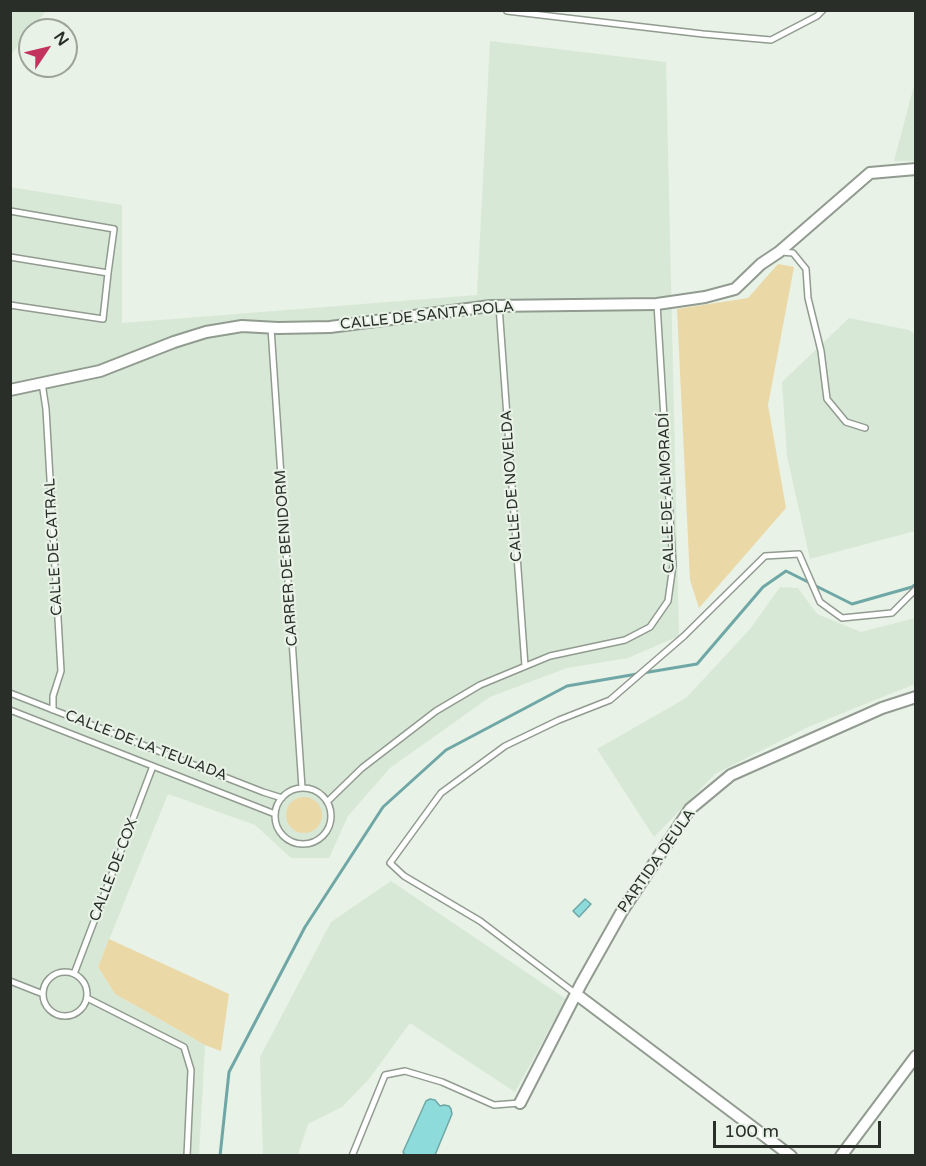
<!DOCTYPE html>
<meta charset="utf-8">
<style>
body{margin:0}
#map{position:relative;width:926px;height:1166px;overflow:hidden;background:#e8f2e6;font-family:"Varela Round",sans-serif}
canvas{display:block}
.frame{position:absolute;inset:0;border:12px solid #2a2e29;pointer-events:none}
.north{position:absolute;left:18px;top:18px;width:60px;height:60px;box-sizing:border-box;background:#e8f2e6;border:2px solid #9ca49a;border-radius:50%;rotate:55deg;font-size:16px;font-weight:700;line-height:24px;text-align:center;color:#2a2e29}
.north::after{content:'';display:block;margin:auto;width:21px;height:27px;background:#c2335d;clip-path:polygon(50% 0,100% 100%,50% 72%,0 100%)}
.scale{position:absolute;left:713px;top:1121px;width:168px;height:27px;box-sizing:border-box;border:3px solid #2a2e29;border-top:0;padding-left:8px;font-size:18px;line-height:21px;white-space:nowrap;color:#2a2e29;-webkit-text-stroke:4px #e8f2e6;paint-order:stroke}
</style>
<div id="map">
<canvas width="926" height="1166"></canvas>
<div class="frame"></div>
<div class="north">N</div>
<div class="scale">100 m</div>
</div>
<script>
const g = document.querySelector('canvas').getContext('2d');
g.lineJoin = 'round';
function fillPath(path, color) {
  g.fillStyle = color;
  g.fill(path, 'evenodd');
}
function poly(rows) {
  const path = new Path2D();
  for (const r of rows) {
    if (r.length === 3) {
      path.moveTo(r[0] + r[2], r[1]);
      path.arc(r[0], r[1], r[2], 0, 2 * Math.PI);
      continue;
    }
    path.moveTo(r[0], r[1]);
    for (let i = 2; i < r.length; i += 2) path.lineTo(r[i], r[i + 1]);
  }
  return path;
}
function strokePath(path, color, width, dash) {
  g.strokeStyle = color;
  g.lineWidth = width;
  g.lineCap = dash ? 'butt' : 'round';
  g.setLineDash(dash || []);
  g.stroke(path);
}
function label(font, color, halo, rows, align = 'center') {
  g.font = font + ' "Varela Round",sans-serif';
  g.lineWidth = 4.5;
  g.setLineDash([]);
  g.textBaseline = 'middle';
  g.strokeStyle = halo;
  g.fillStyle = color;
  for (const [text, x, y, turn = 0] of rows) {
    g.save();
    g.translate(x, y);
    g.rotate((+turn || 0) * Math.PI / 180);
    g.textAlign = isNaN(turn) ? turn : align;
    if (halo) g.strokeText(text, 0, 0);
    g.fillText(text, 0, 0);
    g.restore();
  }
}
const built = poly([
 [11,10,46,11,11,55,10,11],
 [490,41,666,62,679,636,628,658,567,668,490,697,390,768,348,816,329,858,291,858,255,825,168,794,98,967,115,994,205,1045,199,1155,11,1155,10,187,122,205,122,323,477,295],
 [915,82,915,161,894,161],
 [849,318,909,330,915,334,915,531,810,559,787,456,782,382],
 [780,587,798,588,817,614,861,632,915,618,915,684,808,727,715,774,654,837,597,749,686,698,750,629],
 [391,881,566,999,515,1092,410,1023,369,1079,342,1107,308,1124,298,1155,263,1155,260,1057,331,922]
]);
const green = poly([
 [778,264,794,267,768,405,786,508,699,608,690,580,677,309,748,298],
 [304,815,18],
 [109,939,229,994,221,1051,205,1045,115,994,98,967]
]);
const water = poly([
 [585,899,591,904,579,917,573,911,585,899],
 [430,1099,435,1100,440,1106,444,1105,449,1106,451,1109,452,1114,435,1155,405,1155,403,1152,426,1101,430,1099]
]);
const stream = poly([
 [643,673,697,664,763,587,786,571,852,604,912,587,916,584],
 [220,1156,229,1072,305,927,383,807,446,750,567,686,637,674]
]);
const lane = poly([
 [507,11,703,34,771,40,817,16,823,10],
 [10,211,114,229,108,273,103,319,10,305],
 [781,252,793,253,806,269,808,298,821,351,827,399,846,422,865,428],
 [10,257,108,273],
 [499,306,525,666],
 [271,328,302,788],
 [42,383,46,409,61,671,53,696,53,710],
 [10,693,263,792,282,798],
 [10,710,275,814],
 [303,816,28],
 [327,802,362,768,436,711,480,685,550,656,625,640,650,627,668,601,673,565,657,304],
 [65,994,22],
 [74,974,153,766],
 [10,981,43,994],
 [576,994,480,921,404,876,390,863,441,793,505,746,559,720,610,700,684,636,765,556,799,554,820,602,842,618,892,613,916,589],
 [87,998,184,1047,191,1070,187,1156],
 [352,1156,385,1075,405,1071,442,1082,494,1105,520,1103]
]);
const street = poly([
 [10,390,100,371,174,342,206,332,242,326,278,328,330,327,490,306,657,304,705,297,735,289,761,264,779,252,870,173,916,169],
 [576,994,791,1156],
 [520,1103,581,984,621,913,690,809,731,775,882,708,916,697],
 [841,1156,916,1056]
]);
const streetNames = [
 ["CALLE DE SANTA POLA",427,316,-6],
 ["CALLE DE NOVELDA",512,486,-94],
 ["CALLE DE ALMORADÍ",667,493,-92],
 ["CALLE DE CATRAL",54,547,-93],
 ["CARRER DE BENIDORM",287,558,-94],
 ["CALLE DE LA TEULADA",146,746,21],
 ["PARTIDA DEULA",657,861,-55],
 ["CALLE DE COX",114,870,-69]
];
fillPath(built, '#d8e8d6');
fillPath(green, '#ebd8a7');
fillPath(water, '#8ddbdb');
strokePath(water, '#6fa7a6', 1.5);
strokePath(stream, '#6fa7a6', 3);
strokePath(lane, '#919b90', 8);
strokePath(street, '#919b90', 14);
strokePath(lane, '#fff', 5);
strokePath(street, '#fff', 10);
label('15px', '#2a2e29', '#e8f2e6', streetNames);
</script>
